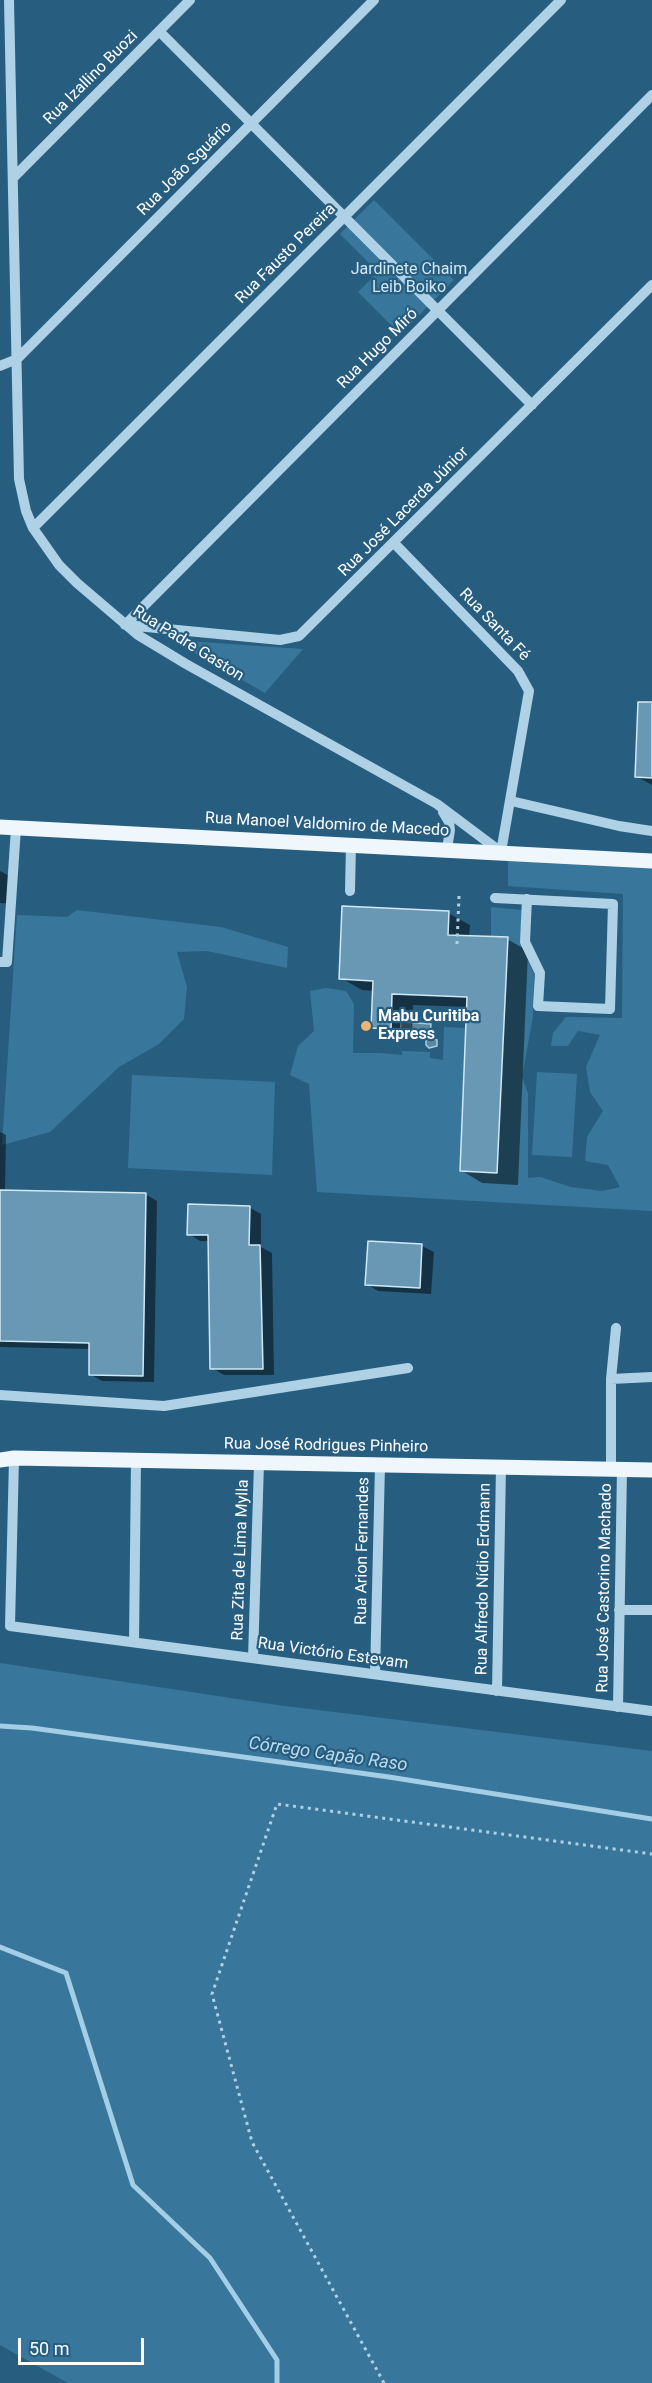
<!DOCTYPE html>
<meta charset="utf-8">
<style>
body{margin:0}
#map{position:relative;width:652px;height:2383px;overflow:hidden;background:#275e80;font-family:Roboto,sans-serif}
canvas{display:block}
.scale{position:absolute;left:18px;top:2338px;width:126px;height:27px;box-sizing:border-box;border:3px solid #fff;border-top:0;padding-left:8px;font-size:18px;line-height:21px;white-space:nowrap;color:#fff;-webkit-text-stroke:4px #275e80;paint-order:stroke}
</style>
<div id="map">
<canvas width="652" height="2383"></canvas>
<div class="scale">50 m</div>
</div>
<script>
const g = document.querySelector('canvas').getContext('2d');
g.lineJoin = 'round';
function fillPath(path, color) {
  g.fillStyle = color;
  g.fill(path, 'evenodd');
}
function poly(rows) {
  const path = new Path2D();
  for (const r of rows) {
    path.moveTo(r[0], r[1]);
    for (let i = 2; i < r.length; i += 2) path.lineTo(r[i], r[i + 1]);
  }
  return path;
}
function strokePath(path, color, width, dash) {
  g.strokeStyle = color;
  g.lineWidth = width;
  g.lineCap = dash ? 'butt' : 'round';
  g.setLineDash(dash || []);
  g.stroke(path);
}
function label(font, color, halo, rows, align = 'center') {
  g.font = font + ' Roboto,sans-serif';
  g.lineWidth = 4.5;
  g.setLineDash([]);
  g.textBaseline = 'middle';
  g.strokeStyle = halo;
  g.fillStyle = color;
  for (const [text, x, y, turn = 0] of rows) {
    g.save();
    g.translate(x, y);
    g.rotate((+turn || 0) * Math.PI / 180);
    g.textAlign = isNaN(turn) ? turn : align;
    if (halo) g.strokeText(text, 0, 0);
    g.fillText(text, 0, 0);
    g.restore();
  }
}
const green = poly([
 [374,200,454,280,400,334,358,292,378,272,340,234],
 [172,640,303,649,265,693],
 [508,859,652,865,652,1211,317,1192,309,1084,290,1075,298,1046,314,1031,310,991,326,988,346,991,354,1004,353,1053,380,1053,402,1055,402,1051,430,1052,430,1058,443,1060,444,1027,466,1028,460,1171,497,1173,508,938,491,937,491,907,522,910,520,944,534,974,533,1016,522,1077,528,1093,528,1178,540,1177,571,1187,602,1191,620,1187,608,1165,585,1161,587,1137,603,1111,590,1092,586,1067,600,1035,578,1031,568,1046,551,1046,553,1033,566,1017,622,1018,623,894,508,886],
 [77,910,221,927,288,947,287,968,207,951,177,952,187,987,184,1019,159,1044,119,1067,50,1132,2,1145,17,915,67,917],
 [537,1072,577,1074,572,1157,532,1155],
 [132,1075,275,1082,272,1175,128,1168],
 [0,1663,277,1705,652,1751,652,2383,68,2383,0,2345]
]);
const water = poly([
 [401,1022,431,1024,430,1037,437,1040,437,1046,429,1048,426,1045,426,1039,400,1038,401,1022]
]);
const shadow = poly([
 [652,704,652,785,636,776],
 [0,871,15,879,13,904,0,903],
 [448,913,470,925,469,937,507,939,528,951,518,1185,482,1183,461,1170,468,1007,413,1005,412,1040,394,1039,372,1027,374,991,362,990,341,978],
 [0,1132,6,1135,5,1191,145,1194,157,1201,154,1382,102,1381,90,1374,91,1349,0,1347],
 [249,1207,261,1214,261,1247,272,1253,274,1375,224,1375,212,1368,210,1241,200,1241,189,1234],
 [422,1246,434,1252,431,1294,378,1291,367,1284]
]);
const stream = poly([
 [0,1726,32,1728,389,1777,652,1819],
 [0,1947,66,1973,133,2185,210,2258,277,2360,277,2383]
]);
const building = poly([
 [638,702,652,702,652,778,635,777,638,702],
 [342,906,449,911,448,935,508,937,497,1173,460,1171,467,997,392,994,391,1029,371,1028,373,981,339,979,342,906],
 [0,1190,146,1193,143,1376,89,1375,89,1343,0,1341,0,1190],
 [188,1204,250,1206,249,1245,260,1245,263,1369,210,1369,208,1235,187,1235,188,1204],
 [368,1241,422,1244,420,1288,365,1285,368,1241]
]);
const path = poly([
 [457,944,459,896],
 [384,2383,252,2142,212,1994,277,1804,652,1854]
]);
const minor = poly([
 [9,0,19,479,26,511,33,528,59,565,77,583,138,635,186,664,437,804,501,852,529,691,518,671,394,543],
 [159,31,532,405],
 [13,178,190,0],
 [0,366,17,359,374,0],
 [33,528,561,0],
 [125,625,652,95],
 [126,625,280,640,299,636,652,285],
 [511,801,619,826,652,831],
 [443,812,449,822,450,830,447,849],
 [350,891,351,844],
 [495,898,613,904,610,1009,538,1006,540,973,525,942,527,899],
 [0,962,7,962,16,828],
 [611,1379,652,1377],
 [0,1395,164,1406,408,1368],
 [7,1458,14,1458,10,1626,652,1711],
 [611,1469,611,1379,616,1328],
 [619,1610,652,1610],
 [134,1642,136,1461],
 [253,1658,259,1463],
 [375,1674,380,1465],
 [497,1691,501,1467],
 [618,1707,622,1469]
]);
const major = poly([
 [0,827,652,861],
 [0,1460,14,1458,652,1470]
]);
const markers = [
 [366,1026,6,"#eeb474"]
];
const streetNames = [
 ["Rua Izallino Buozi",91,78,-45],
 ["Rua João Sguário",185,169,-45],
 ["Rua Fausto Pereira",286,254,-45],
 ["Rua Hugo Miró",378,349,-45],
 ["Rua José Lacerda Júnior",404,512,-45],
 ["Rua Santa Fé",494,625,46],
 ["Rua Padre Gaston",188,644,32],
 ["Rua Manoel Valdomiro de Macedo",327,825,3],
 ["Rua José Rodrigues Pinheiro",326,1446,1],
 ["Rua Arion Fernandes",363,1551,-89],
 ["Rua Zita de Lima Mylla",241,1560,-88],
 ["Rua Alfredo Nídio Erdmann",484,1579,-89],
 ["Rua José Castorino Machado",605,1588,-89],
 ["Rua Victório Estevam",333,1654,8]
];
const parkNames = [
 ["Jardinete Chaim",409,270],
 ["Leib Boiko",409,288]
];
const poiNames = [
 ["Mabu Curitiba",378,1017],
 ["Express",378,1035]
];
const waterNames = [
 ["Córrego Capão Raso",328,1755,8]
];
fillPath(green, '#38779b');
fillPath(water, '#5e869c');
strokePath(water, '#a3cee6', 1.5);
fillPath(shadow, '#0007');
strokePath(stream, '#a3cee6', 5);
fillPath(building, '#6898b4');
strokePath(building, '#d1e8f5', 1.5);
strokePath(path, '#aed1e6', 3, [3, 4.5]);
strokePath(minor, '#aed1e6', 10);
strokePath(major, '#eff7fd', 15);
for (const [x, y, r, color] of markers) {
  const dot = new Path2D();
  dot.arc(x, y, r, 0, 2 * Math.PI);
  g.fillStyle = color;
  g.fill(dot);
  strokePath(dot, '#275e80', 2);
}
label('16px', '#fff', '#275e80', streetNames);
label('16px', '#d1e8f5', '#275e80', parkNames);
label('bold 16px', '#fff', '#275e80', poiNames, 'left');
label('italic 18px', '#badbed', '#275e80', waterNames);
</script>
